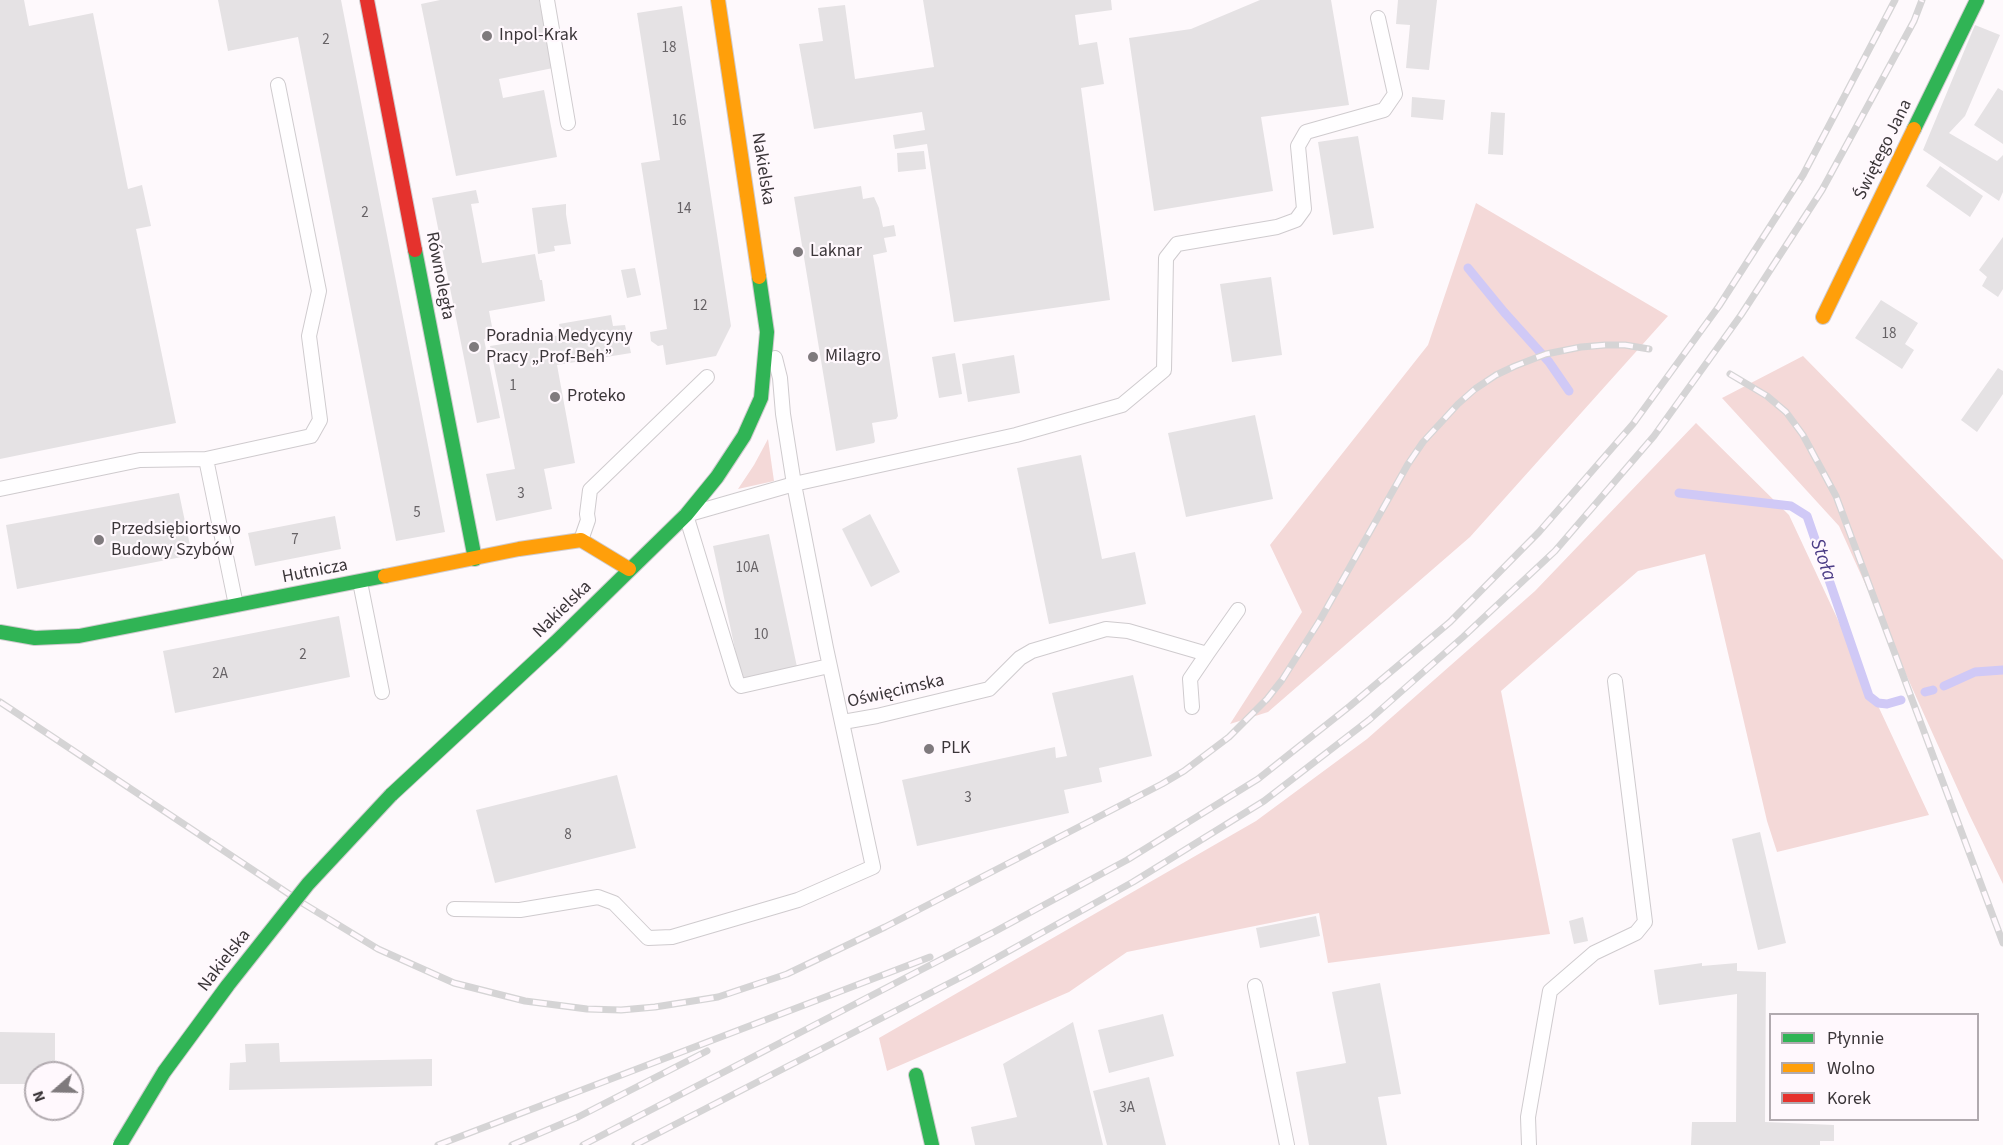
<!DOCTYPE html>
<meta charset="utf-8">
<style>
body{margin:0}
#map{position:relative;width:2003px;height:1145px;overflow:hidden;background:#fef9fc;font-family:"Source Sans 3",sans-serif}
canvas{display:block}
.legend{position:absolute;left:1769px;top:1013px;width:210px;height:108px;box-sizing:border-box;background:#fff8fd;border:2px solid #b1aaaf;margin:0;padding:8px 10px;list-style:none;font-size:18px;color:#3b3639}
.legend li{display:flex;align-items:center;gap:12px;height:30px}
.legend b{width:30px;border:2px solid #b1aaaf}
.north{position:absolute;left:24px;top:1061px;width:60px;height:60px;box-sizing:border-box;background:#fff8fd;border:2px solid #b1aaaf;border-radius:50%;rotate:250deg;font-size:16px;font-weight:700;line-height:24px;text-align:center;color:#3b3639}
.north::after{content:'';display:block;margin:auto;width:21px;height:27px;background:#7f7a7d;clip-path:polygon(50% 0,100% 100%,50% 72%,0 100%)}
</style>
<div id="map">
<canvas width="2003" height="1145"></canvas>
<ul class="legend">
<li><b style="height:8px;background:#30b455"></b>Płynnie</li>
<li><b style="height:8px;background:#ff9f0a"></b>Wolno</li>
<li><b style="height:8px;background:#e5322d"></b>Korek</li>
</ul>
<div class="north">N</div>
</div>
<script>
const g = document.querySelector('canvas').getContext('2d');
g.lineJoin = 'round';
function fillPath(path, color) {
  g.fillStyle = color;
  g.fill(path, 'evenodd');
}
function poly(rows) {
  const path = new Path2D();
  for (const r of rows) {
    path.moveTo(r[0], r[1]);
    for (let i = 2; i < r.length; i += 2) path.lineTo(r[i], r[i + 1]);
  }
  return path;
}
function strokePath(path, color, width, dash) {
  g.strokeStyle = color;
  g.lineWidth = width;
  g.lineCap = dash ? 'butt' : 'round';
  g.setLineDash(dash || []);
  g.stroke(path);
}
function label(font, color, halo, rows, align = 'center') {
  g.font = font + ' "Source Sans 3",sans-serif';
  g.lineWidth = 4.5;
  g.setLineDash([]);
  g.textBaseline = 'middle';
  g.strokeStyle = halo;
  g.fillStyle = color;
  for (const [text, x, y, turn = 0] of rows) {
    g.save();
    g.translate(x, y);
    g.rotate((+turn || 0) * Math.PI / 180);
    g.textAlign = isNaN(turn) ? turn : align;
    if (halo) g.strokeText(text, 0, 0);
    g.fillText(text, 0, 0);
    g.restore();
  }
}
const green = poly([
 [1476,203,1668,316,1470,537,1268,712,1230,724,1302,612,1270,545,1428,345],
 [1803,356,2003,560,2003,884,1969,814,1839,526,1722,398],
 [1696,423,1789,515,1929,815,1777,852,1767,821,1705,554,1638,571,1501,691,1550,934,1328,963,1319,913,1127,952,1069,992,887,1071,879,1038,1256,821,1367,739,1535,591],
 [768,439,774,481,738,489,754,465]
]);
const stream = poly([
 [1468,268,1504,312,1549,362,1569,391],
 [1679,493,1791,506,1807,516,1869,696,1878,703,1887,704,1901,700],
 [1944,686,1975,672,2003,670],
 [1925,692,1933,690]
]);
const building = poly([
 [0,0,24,0,29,26,93,13,128,189,142,185,151,226,136,229,176,423,0,459],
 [218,0,341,0,445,532,396,541,298,37,228,51],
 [440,0,539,0,553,68,499,79,503,98,544,90,557,157,456,176,421,4],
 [923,0,1111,0,1112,10,1075,15,1079,45,1097,42,1104,84,1081,88,1110,300,954,322,927,144,895,149,893,135,925,130,922,112,814,129,799,44,823,41,818,8,845,5,855,79,934,67],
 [1260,0,1331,0,1349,105,1261,117,1273,191,1154,211,1129,38,1191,29],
 [1398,0,1437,0,1429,70,1406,68,1410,25,1396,24],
 [682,6,731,326,716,356,666,365,663,345,658,346,651,341,650,332,667,329,641,163,660,160,637,13],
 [1975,25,2000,35,1965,116,1949,133,1997,161,2003,155,2003,192,1999,201,1923,150],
 [1998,88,2003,91,2003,144,1974,125],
 [1412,97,1445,100,1443,120,1411,117],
 [1491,112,1505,113,1503,155,1488,154],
 [1358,136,1374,228,1333,235,1318,142],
 [924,151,926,169,898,172,897,153],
 [1940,166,1983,196,1970,217,1926,186],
 [861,186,863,199,874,197,879,208,883,227,894,225,896,236,884,238,887,252,873,255,898,416,896,419,872,423,875,441,874,443,836,451,794,197],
 [476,190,479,203,471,204,482,263,535,254,540,280,542,280,545,301,489,311,494,337,484,339,500,418,477,423,432,198],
 [566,204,566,214,571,244,554,246,555,251,538,254,532,208],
 [2003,237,2003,289,1998,297,1982,286,1987,277,1979,270],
 [635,268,641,295,627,298,621,270],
 [1271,277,1282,355,1232,362,1220,284],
 [1881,300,1918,323,1905,344,1914,350,1902,369,1855,338],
 [611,315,613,326,625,325,631,353,557,365,575,463,544,469,552,509,496,521,486,474,515,469,490,346,561,335,559,324],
 [955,353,962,394,939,398,932,357],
 [1014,355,1020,393,968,402,962,364],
 [1998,368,2003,371,2003,394,1977,432,1961,420],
 [1255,415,1273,499,1186,517,1168,433],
 [1081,455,1102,559,1135,552,1146,604,1049,624,1017,468],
 [179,493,192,555,17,589,6,525],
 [870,514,900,572,871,587,842,529],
 [335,516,341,549,255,566,248,533],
 [769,534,797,667,742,682,713,546],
 [339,616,350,677,175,713,163,651],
 [1133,675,1152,756,1099,768,1102,782,1064,790,1069,813,917,846,902,780,1055,747,1056,758,1067,756,1052,693],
 [617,775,636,848,495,883,476,810],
 [1760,832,1786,943,1758,950,1732,839],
 [1316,916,1320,936,1260,948,1256,928],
 [1583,917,1588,941,1574,944,1569,921],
 [1702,963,1702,966,1737,963,1737,971,1766,972,1765,1122,1834,1125,1834,1141,1820,1141,1820,1145,1691,1145,1692,1122,1736,1122,1737,994,1659,1005,1654,970],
 [1380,983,1401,1094,1378,1097,1387,1145,1309,1145,1296,1072,1346,1063,1332,992],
 [1163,1014,1174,1056,1109,1073,1098,1030],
 [1073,1022,1103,1145,975,1145,971,1127,1017,1117,1003,1064],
 [0,1032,55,1033,55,1073,36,1073,36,1084,0,1084],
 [279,1043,280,1062,432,1059,432,1086,229,1090,230,1063,246,1062,245,1044],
 [1149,1077,1166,1145,1107,1145,1093,1091]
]);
const lane = poly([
 [547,0,568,123],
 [206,459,311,436,320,420,309,336,319,291,278,85],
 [0,489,140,460,206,459,236,605],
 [581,540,588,520,587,514,590,490,707,377],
 [360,582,382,692],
 [829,666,741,686,737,682,686,515,794,484,1016,435,1122,405,1164,370,1166,258,1177,244,1277,227,1296,220,1304,209,1298,146,1306,132,1384,110,1395,94,1378,18],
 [1192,707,1190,679,1207,654],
 [843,722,877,716,989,689,1020,658,1032,651,1106,629,1128,631,1207,654,1238,610],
 [454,909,520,910,598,897,614,903,648,938,672,937,798,900,873,867,826,648,794,484,783,414,780,378,775,358],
 [1255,986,1287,1145],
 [1529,1145,1528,1117,1550,991,1594,953,1636,933,1645,922,1615,681]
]);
const fast = poly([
 [1914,129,1977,0],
 [415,250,475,559],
 [0,632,35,638,79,636,385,576],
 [391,795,556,642,686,515,717,477,744,436,761,398,767,332,759,277],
 [916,1075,932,1145]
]);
const slow = poly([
 [718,0,759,277],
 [1823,317,1914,129],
 [385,576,519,549,581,540,629,569]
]);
const jam = poly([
 [367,0,415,250]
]);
const rail = poly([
 [1730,374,1767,396,1786,412,1803,435,1836,496,2003,943],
 [0,702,304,904,378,949,454,983,525,1001,587,1009,621,1010,655,1007,718,997,787,974,885,927,1162,784,1184,771,1229,737,1267,699,1282,680,1320,620,1408,464,1423,442,1458,404,1475,389,1496,375,1515,366,1546,354,1581,347,1605,345,1625,345,1649,349],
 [438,1145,930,957],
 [512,1145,578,1117,707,1051],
 [583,1145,994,932,1127,860,1258,779,1350,706,1450,622,1539,532,1633,424,1719,306,1803,175,1895,0],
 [635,1145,973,971,1133,882,1264,801,1369,720,1463,637,1555,551,1654,436,1741,315,1822,190,1914,21,1922,0]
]);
const fastBridge = poly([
 [120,1145,164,1072,228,985,308,884,391,795]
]);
const markers = [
 [487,36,6,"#7f7a7d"],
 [798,252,6,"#7f7a7d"],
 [474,347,6,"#7f7a7d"],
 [813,357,6,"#7f7a7d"],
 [555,397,6,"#7f7a7d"],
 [99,540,6,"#7f7a7d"],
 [929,749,6,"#7f7a7d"]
];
const numberNames = [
 ["2",326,41],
 ["18",669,49],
 ["16",679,122],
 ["14",684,210],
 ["2",365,214],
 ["12",700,307],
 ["18",1889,335],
 ["1",513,387],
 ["3",521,495],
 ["5",417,514],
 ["7",295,541],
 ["10A",747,569],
 ["10",761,636],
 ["2",303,656],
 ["2A",220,675],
 ["3",968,799],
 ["8",568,836],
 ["3A",1127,1109]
];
const poiNames = [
 ["Inpol-Krak",499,36],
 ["Laknar",810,252],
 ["Poradnia Medycyny",486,337],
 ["Pracy „Prof-Beh”",486,358],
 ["Milagro",825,357],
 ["Proteko",567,397],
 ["Przedsiębiortswo",111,530],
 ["Budowy Szybów",111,551],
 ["PLK",941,749]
];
const streetNames = [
 ["Świętego Jana",1884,150,-64],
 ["Nakielska",762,169,81],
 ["Równoległa",439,276,79],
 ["Hutnicza",315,572,-11],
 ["Nakielska",563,610,-44],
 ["Oświęcimska",896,692,-13],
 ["Nakielska",225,961,-52]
];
const waterNames = [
 ["Stoła",1822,560,71]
];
fillPath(green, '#f4d9d8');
strokePath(stream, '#d0c9f6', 9);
fillPath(building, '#e5e2e4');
strokePath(lane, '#cfcbce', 16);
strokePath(fast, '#cfcbce', 16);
strokePath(slow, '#cfcbce', 16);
strokePath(jam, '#cfcbce', 16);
strokePath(lane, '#fffeff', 14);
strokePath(fast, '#30b455', 14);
strokePath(slow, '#ff9f0a', 14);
strokePath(jam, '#e5322d', 14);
strokePath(rail, '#d5d4d5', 7);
strokePath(rail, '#fff8fd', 4.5, [14]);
strokePath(fastBridge, '#cfcbce', 16, []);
strokePath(fastBridge, '#30b455', 14);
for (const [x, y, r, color] of markers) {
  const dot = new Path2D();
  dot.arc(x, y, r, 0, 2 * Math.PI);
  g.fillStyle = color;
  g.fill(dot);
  strokePath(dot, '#fff8fd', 2);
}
label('15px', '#666265', null, numberNames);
label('18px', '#3b3639', '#fff8fd', poiNames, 'left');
label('18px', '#3b3639', '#fff8fd', streetNames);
label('italic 20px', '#4c3d86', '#fff8fd', waterNames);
</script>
